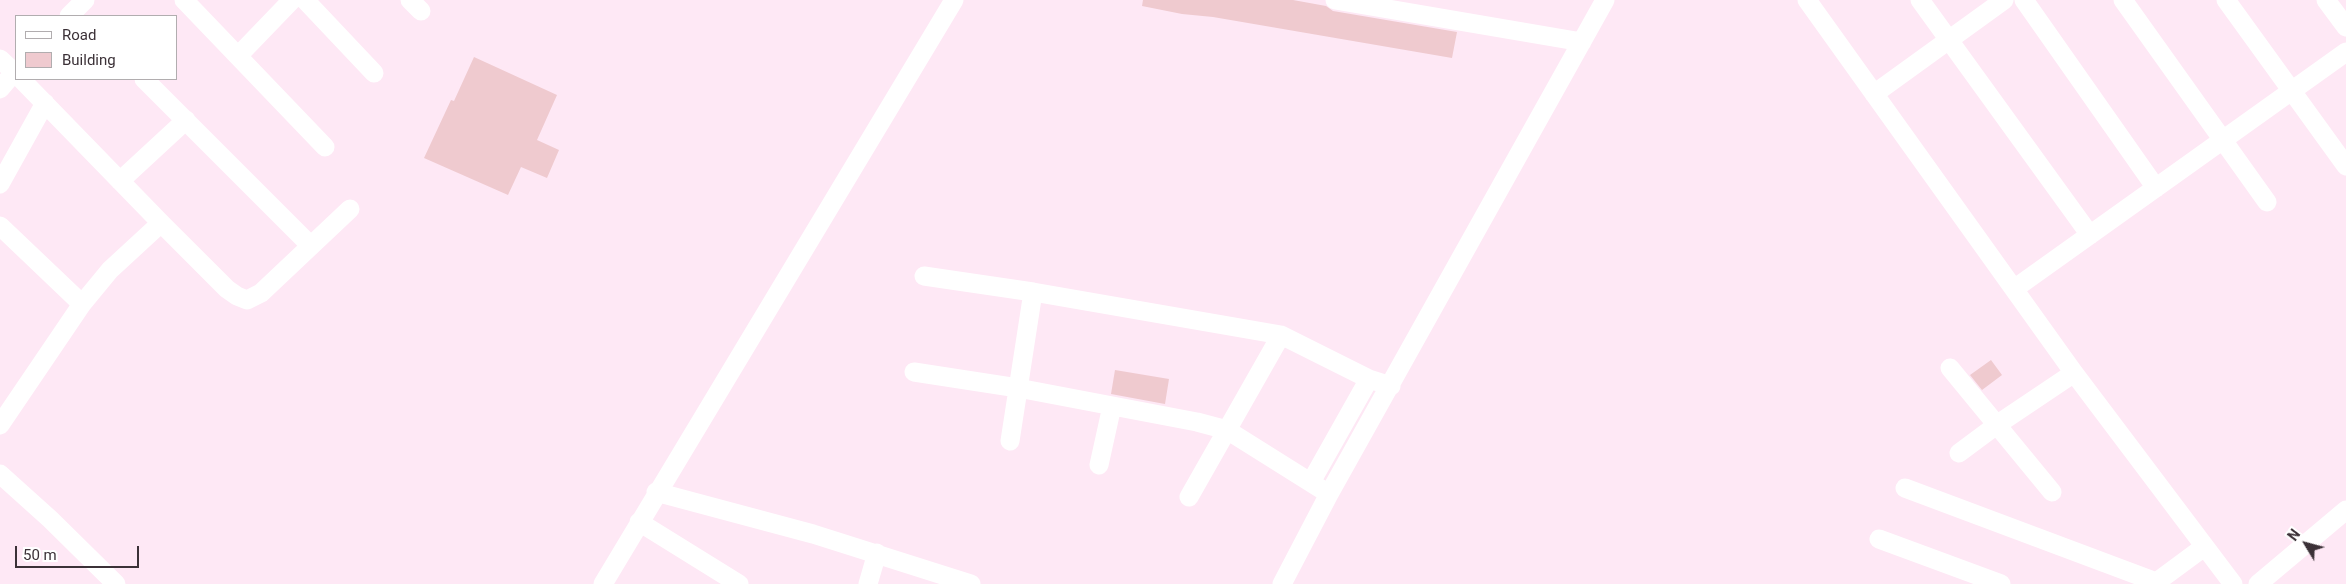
<!DOCTYPE html>
<style>
body{margin:0}
#map{position:relative;width:2346px;height:584px;overflow:hidden;background:#fee8f5;font-family:Roboto,sans-serif}
canvas{display:block}
.legend{position:absolute;left:15px;top:15px;width:162px;height:65px;box-sizing:border-box;background:#fff;border:1px solid #b1adaf;margin:0;padding:6px 9px;list-style:none;font-size:15px;color:#3b3137}
.legend li{display:flex;align-items:center;gap:10px;height:25px}
.legend b{width:25px;border:1px solid #b1adaf}
.north{position:absolute;left:2281px;top:519px;width:50px;height:50px;-webkit-text-stroke:4px #fff;paint-order:stroke;rotate:307deg;font-size:14px;font-weight:700;line-height:20px;text-align:center;color:#3b3137}
.north::after{content:'';display:block;margin:auto;width:18px;height:22px;background:#3b3137;clip-path:polygon(50% 0,100% 100%,50% 72%,0 100%)}
.scale{position:absolute;left:15px;top:546px;width:124px;height:22px;box-sizing:border-box;border:2px solid #3b3137;border-top:0;padding-left:6px;font-size:15px;line-height:18px;white-space:nowrap;color:#3b3137;-webkit-text-stroke:4px #fff;paint-order:stroke}
</style>
<div id="map">
<canvas width="2346" height="584"></canvas>
<ul class="legend">
<li><b style="height:6px;background:#fff"></b>Road</li>
<li><b style="height:14px;background:#efcacf"></b>Building</li>
</ul>
<div class="north">N</div>
<div class="scale">50 m</div>
</div>
<script>
const g = document.querySelector('canvas').getContext('2d');
g.lineJoin = 'round';
function fill(path, color) {
  g.fillStyle = color;
  g.fill(path, 'evenodd');
}
function shape(rows) {
  const path = new Path2D();
  for (const r of rows) {
    path.moveTo(r[0], r[1]);
    for (let i = 2; i < r.length; i += 2) path.lineTo(r[i], r[i + 1]);
  }
  return path;
}
function strokePath(path, color, width, dash) {
  g.strokeStyle = color;
  g.lineWidth = width;
  g.lineCap = dash ? 'butt' : 'round';
  g.setLineDash(dash || []);
  g.stroke(path);
}
fill(shape([
 [1143,0,1293,0,1326,6,1333,11,1457,32,1452,58,1213,17,1182,14,1142,6],
 [474,57,557,95,537,140,559,150,547,178,521,167,508,195,424,158,451,100,454,101],
 [1991,360,2002,375,1982,390,1970,375],
 [1115,370,1169,379,1165,404,1111,394]
]), '#efcacf');
strokePath(shape([
 [184,0,325,147],
 [305,0,374,73],
 [410,0,421,11],
 [1335,0,1582,42],
 [1807,0,2074,373,2233,584],
 [1920,0,2090,235],
 [2024,0,2156,188],
 [2123,0,2267,202],
 [2226,0,2346,166],
 [2326,0,2346,27],
 [69,16,85,0],
 [238,56,292,0],
 [0,59,16,74],
 [21,79,161,223,227,289,237,296,247,300,261,293,350,209],
 [144,79,310,245],
 [0,89,16,70],
 [1874,94,2004,0],
 [120,181,186,120],
 [0,184,45,103],
 [0,226,82,304],
 [924,276,1033,292,1281,335,1369,379,1391,386],
 [2014,289,2346,52],
 [1950,368,2052,492],
 [914,372,1018,388,1197,422,1227,430,1329,494],
 [0,425,82,304,110,270,161,223],
 [1010,441,1033,292],
 [1959,453,1998,424,2074,373],
 [1099,465,1112,406],
 [0,474,50,519,116,584],
 [1311,482,1369,379],
 [1905,488,2156,582],
 [656,492,813,534,971,584],
 [1189,497,1281,335],
 [639,522,739,584],
 [1879,539,2001,584],
 [603,584,954,0],
 [868,584,877,553],
 [1282,584,1329,494,1605,0],
 [2154,584,2204,547],
 [2258,584,2346,510]
]), '#fff', 19);
</script>
